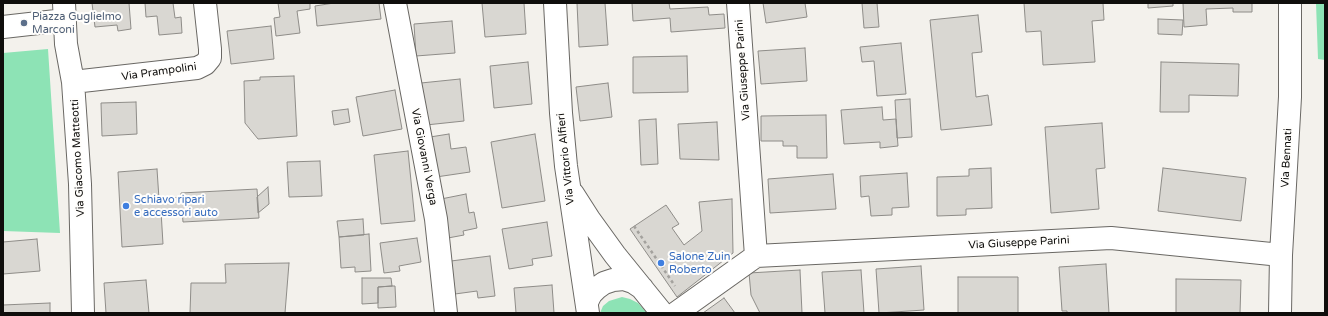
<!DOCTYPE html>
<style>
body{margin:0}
#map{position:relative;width:1328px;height:316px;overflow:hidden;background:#f3f1ec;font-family:"Varela Round",sans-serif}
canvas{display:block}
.frame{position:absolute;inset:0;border:4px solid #0f0e0c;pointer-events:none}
</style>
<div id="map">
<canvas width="1328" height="316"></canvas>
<div class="frame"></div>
</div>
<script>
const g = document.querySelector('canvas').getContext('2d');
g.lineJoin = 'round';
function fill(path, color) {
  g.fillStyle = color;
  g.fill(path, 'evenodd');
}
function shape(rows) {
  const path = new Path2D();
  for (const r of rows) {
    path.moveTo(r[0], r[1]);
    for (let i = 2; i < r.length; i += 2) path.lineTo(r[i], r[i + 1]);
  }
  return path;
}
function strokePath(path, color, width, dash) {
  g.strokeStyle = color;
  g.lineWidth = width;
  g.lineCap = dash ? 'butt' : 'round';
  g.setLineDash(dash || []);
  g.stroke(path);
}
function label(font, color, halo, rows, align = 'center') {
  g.font = font + ' "Varela Round",sans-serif';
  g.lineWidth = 4;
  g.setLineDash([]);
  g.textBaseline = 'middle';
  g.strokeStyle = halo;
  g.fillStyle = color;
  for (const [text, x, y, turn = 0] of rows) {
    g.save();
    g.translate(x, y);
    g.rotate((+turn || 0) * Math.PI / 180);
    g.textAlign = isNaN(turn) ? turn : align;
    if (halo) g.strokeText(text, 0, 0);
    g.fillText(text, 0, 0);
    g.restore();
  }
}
fill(shape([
 [1316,3,1325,3,1325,60,1318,59],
 [48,49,60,233,3,231,3,53],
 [622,297,630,299,638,303,647,313,600,313,603,306,609,301]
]), '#8de3b5');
const building = shape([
 [92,3,129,3,131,29,118,31,117,25,95,27,92,3],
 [145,3,173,3,175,18,181,17,182,33,159,35,157,16,146,17,145,3],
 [278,3,310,3,310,9,297,11,300,33,276,36,274,18,280,17,278,3],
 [334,3,379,3,381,19,317,26,315,6,334,3],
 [482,3,524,3,526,34,485,37,482,3],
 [577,3,605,3,608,45,579,47,577,3],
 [632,3,669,3,670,9,708,7,709,15,724,14,725,28,671,32,670,18,633,21,632,3],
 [763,3,805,3,807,17,766,23,763,3],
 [862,3,877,3,879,27,864,28,862,3],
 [1024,3,1103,3,1104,20,1092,21,1095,62,1043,65,1041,31,1026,32,1024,3],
 [1148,3,1173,3,1173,6,1148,8,1148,3],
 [1183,3,1252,3,1252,12,1233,12,1233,8,1206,9,1207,25,1184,27,1183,3],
 [978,15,982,52,972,53,976,97,988,95,992,125,941,130,930,20,978,15],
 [1158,19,1183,20,1182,35,1158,34,1158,19],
 [452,21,455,53,416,56,414,24,452,21],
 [271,26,274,59,231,64,227,31,271,26],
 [901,43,906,94,877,96,874,61,862,62,860,47,901,43],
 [805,48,807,81,761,84,758,51,805,48],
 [687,56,688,92,633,93,633,57,687,56],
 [528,62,532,104,494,108,490,66,528,62],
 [1161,62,1239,64,1238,96,1189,95,1189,112,1160,112,1161,62],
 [294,76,297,136,258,139,245,123,244,81,260,80,260,77,294,76],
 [460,79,464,121,426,125,421,83,460,79],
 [608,83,612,117,580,121,576,87,608,83],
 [395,90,402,129,363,136,356,97,395,90],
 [910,99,912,137,897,138,895,100,910,99],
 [136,102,137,134,102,136,101,103,136,102],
 [882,107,883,120,896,119,898,146,880,148,880,142,844,144,841,110,882,107],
 [348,109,350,122,334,125,332,111,348,109],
 [826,115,827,158,797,158,797,146,783,146,783,141,761,141,761,116,826,115],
 [656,119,658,164,641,165,639,120,656,119],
 [717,122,719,160,680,159,678,124,717,122],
 [1102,123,1105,168,1096,169,1099,209,1051,213,1045,127,1102,123],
 [449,134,451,149,466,147,470,172,436,177,430,137,449,134],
 [535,134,545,201,502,208,491,142,535,134],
 [408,151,415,221,381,224,374,155,408,151],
 [320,161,322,196,289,197,287,162,320,161],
 [991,168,992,208,966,209,966,215,937,216,937,177,969,176,969,169,991,168],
 [1163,168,1246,178,1241,221,1158,211,1163,168],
 [157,169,159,199,181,197,181,193,257,189,259,218,183,222,182,210,161,211,163,244,122,247,118,172,157,169],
 [907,173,909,207,892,208,892,215,871,216,869,196,861,197,860,176,907,173],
 [833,174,836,209,770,213,768,179,833,174],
 [268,187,269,204,258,213,257,197,268,187],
 [466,194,469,213,474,212,477,228,463,231,464,235,448,238,441,199,466,194],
 [732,199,733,253,677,297,630,229,666,205,679,224,672,228,684,245,702,231,699,202,732,199],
 [363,219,364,235,339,237,337,221,363,219],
 [547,222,552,256,532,259,533,265,509,269,502,229,547,222],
 [369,234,371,271,355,272,355,267,341,268,339,237,369,234],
 [417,238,421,262,399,266,400,271,384,273,380,243,417,238],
 [37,239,40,271,3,274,3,242,37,239],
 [490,256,495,296,478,298,477,291,455,294,451,261,490,256],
 [289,263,285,313,190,313,191,283,226,283,225,264,289,263],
 [1106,264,1109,313,1067,313,1067,311,1062,311,1059,267,1106,264],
 [921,266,924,310,879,313,876,269,921,266],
 [800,270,802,313,760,313,751,295,749,273,800,270],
 [861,270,864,313,825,313,822,272,861,270],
 [958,277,1018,277,1018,313,958,313,958,277],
 [362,278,391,278,392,286,378,287,378,303,362,304,362,278],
 [1176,279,1241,280,1240,313,1176,313,1176,279],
 [146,280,149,313,106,313,104,283,146,280],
 [552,285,554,313,516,313,514,288,552,285],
 [392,286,395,286,396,307,378,308,378,287,392,286],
 [724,298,735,313,703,313,724,298],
 [50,303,50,313,3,313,3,305,50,303]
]);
fill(building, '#d9d7d2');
strokePath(building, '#8e8c88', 1);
const minor = shape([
 [64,3,66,44,73,82,80,184,83,313],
 [395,3,436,219,446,313],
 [555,3,561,113,566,166,588,313],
 [738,3,756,256],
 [3,27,65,20],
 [73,82,197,68,205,64,210,58,210,49,205,3],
 [573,194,589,219,615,255,662,313],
 [587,302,591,294,597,288,604,283,613,280,624,279,633,282,642,288],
 [676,313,756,256,1111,238,1281,255],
 [1280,313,1281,255,1290,97,1290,3]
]);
strokePath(minor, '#6a6864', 24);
strokePath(shape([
 [634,226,675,286]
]), '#a3a19d', 2.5, [3, 3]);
strokePath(minor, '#fff', 22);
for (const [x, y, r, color] of [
 [24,23,4,"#5c6f8a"],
 [126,206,4,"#3f7fe0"],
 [661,263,4,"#3f7fe0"]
]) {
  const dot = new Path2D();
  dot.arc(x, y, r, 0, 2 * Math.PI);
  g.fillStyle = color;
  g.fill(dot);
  strokePath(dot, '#fffefc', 1.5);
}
label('11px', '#4e5e75', '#fffefc', [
 ["Piazza Guglielmo",32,17],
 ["Marconi",32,30]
], 'left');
label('11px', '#0f0e0c', '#fffefc', [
 ["Via Giuseppe Parini",743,70,-94],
 ["Via Prampolini",159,72,-8],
 ["Via Giovanni Verga",424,157,79],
 ["Via Giacomo Matteotti",78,158,-93],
 ["Via Bennati",1287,158,-87],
 ["Via Vittorio Alfieri",566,159,-96],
 ["Via Giuseppe Parini",1019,243,-3]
]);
label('11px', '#366cbe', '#fffefc', [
 ["Schiavo ripari",134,200],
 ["e accessori auto",134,213],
 ["Salone Zuin",669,257],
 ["Roberto",669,270]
], 'left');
</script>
